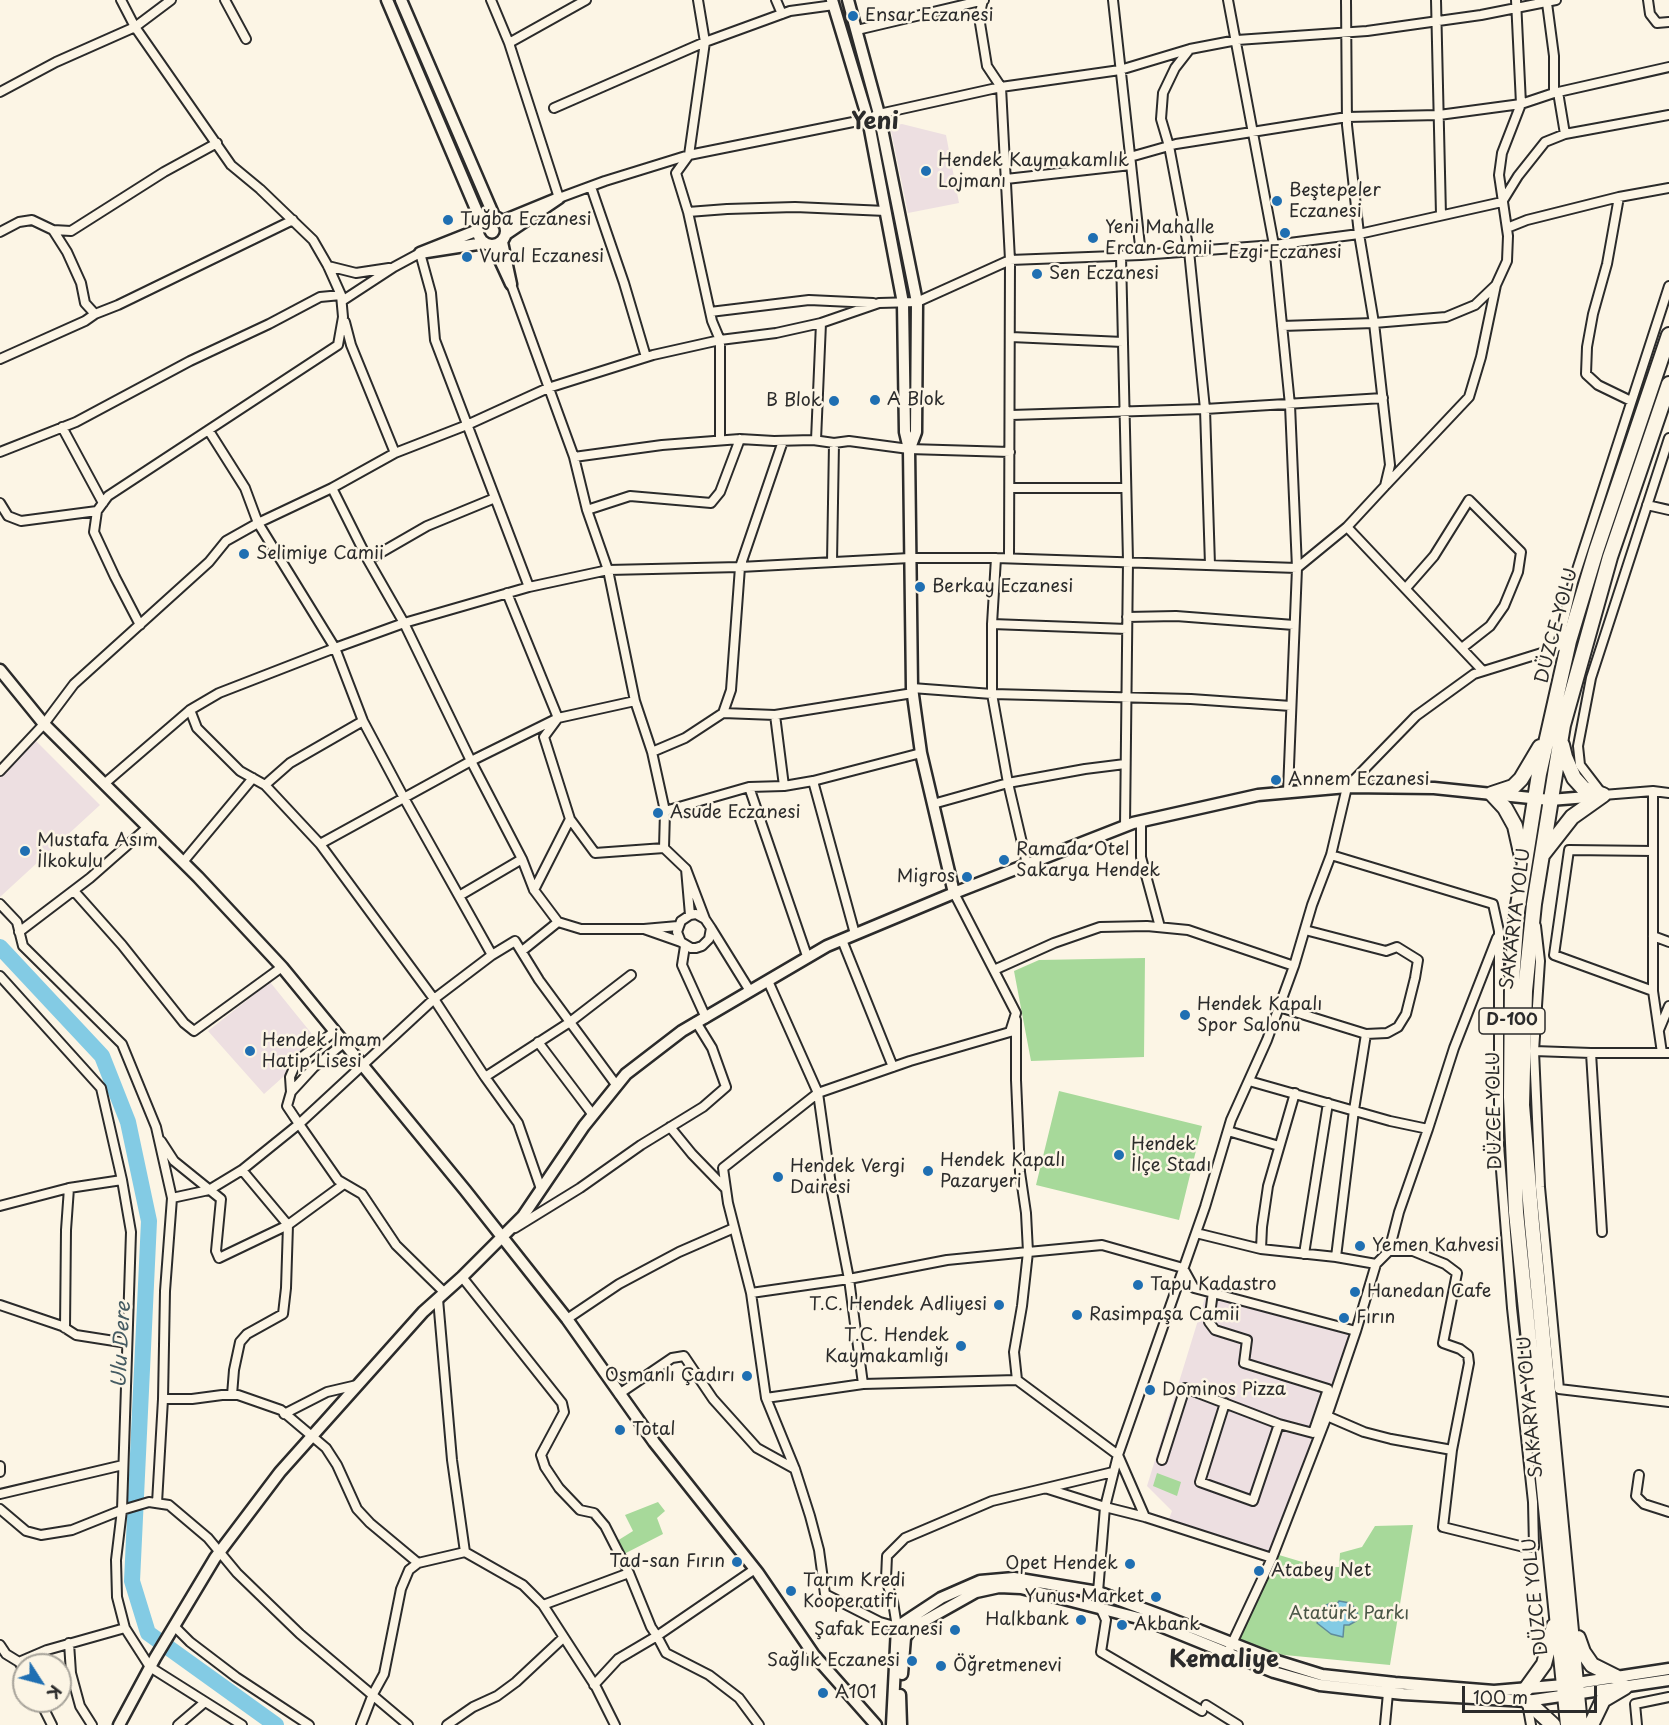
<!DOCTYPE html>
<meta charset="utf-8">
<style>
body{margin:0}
#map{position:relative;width:1669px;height:1725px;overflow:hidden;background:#fcf5e5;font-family:"Playpen Sans",sans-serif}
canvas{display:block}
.north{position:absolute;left:12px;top:1653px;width:60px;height:60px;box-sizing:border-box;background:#fcf5e5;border:2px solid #a8a49b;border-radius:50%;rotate:126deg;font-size:16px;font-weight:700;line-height:24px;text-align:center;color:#2b2b2b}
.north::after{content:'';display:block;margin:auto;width:21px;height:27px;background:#1f6fb2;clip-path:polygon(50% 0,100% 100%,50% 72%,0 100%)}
.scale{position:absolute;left:1462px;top:1686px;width:135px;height:27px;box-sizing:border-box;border:3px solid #2b2b2b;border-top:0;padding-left:8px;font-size:18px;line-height:21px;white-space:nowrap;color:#2b2b2b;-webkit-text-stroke:4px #fcf5e5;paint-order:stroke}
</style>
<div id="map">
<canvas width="1669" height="1725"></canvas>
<div class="north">K</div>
<div class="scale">100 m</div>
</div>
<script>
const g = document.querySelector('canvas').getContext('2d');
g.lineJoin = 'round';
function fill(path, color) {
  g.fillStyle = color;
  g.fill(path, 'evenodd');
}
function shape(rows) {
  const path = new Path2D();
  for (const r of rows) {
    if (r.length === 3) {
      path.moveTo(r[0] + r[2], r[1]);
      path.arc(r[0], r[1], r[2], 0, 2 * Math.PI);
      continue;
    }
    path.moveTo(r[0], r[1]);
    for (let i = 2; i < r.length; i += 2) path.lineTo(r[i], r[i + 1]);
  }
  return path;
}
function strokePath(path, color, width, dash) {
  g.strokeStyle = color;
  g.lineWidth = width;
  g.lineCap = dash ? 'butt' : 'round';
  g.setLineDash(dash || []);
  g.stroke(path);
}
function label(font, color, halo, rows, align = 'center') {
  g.font = font + ' "Playpen Sans",sans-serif';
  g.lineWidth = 5;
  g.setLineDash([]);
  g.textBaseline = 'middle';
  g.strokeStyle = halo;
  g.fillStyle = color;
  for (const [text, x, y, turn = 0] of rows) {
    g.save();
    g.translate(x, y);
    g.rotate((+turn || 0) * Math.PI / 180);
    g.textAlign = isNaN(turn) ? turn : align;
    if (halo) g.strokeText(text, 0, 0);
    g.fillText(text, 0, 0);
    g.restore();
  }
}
fill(shape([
 [902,124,946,135,959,203,908,213,890,126],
 [36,741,100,805,0,897,0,777],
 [270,982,320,1044,264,1094,208,1031],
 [1207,1291,1356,1331,1272,1558,1167,1524,1172,1511,1147,1486]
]), '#eddfe1');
fill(shape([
 [1145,958,1144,1057,1031,1061,1014,971,1039,960],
 [1059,1091,1202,1126,1179,1220,1036,1185],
 [1157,1473,1181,1482,1177,1496,1153,1486],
 [658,1502,665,1511,657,1518,663,1534,624,1554,617,1541,633,1531,625,1515],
 [1413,1525,1390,1665,1274,1654,1239,1641,1279,1555,1319,1567,1339,1567,1340,1553,1362,1547,1375,1526]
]), '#a7d99a');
const water = shape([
 [1339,1601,1350,1603,1357,1610,1358,1618,1356,1621,1349,1625,1344,1625,1343,1637,1331,1634,1317,1623,1319,1618,1321,1616,1322,1607,1331,1603,1337,1604,1339,1601]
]);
fill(water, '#83cbe4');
strokePath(water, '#608b9a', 1.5);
strokePath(shape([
 [0,947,102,1056,128,1122,149,1221,132,1581,148,1633,276,1725]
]), '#83cbe4', 16);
const street = shape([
 [121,0,135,27,231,165,260,189,313,240,328,266,341,295,343,317,338,345,108,496,97,511,94,532,115,577,140,625],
 [225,0,246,39],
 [491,0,509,43,559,198,605,181,689,155,868,119,879,114,1001,87,1120,70,1190,49,1237,40,1367,31,1481,15,1556,0],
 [698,0,705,42,689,155,676,173,688,212,712,321,720,340,720,440],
 [776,0,782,14],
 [983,0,979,17,987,66,1001,87,1010,260,1009,558],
 [1113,0,1141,255],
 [1228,0,1274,245,1290,405,1297,568,1288,791],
 [1436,0,1441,215],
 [1648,0,1650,14,1657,23,1669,22],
 [1547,3,1554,56,1554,93],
 [857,30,984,0],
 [509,43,586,0],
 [1189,50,1175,68,1163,93,1161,119,1169,146,1189,251,1205,409,1210,565],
 [0,92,56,62,135,27,171,0],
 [1558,92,1565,134,1669,115],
 [554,108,705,42,790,11,834,5],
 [1130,157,1176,144,1347,117,1439,115,1521,104,1554,93,1669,67],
 [1006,179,1131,165],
 [591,187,624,283,646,357],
 [1619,197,1607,264,1593,314,1587,347,1586,374,1598,385,1631,401],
 [688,212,727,209,795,207,886,211],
 [1507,228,1527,220,1619,197,1669,188],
 [53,230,71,231,164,172,217,143],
 [0,232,19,222,32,220,53,230,67,252,81,283,85,303,95,314,118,305,293,220],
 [1121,256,1128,561,1125,826],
 [328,266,356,273,389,268],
 [511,284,574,457],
 [710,312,809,300,873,303],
 [345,322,351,345,395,453],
 [1282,326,1374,323,1446,317,1475,305,1496,285,1507,261,1508,236,1499,175,1502,153,1521,104,1516,0],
 [1011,337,1123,342],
 [0,359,85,321,95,314],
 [1011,415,1205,409,1383,398],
 [62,427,103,503],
 [209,431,245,488,258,523,335,648,363,721,404,798,492,955],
 [1669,438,1591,678,1578,746,1580,765,1603,795,1653,791,1669,793],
 [816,440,821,323],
 [0,452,76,422,190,361,269,324,320,297,341,295],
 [1386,485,1469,397,1481,357,1496,285],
 [332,488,368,560,404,623,471,761,558,718,635,701],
 [1010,488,1126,488],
 [0,503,8,516,21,521,97,511],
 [1647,505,1669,510],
 [587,510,630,496,711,503,720,492,740,439],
 [1347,527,1483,671],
 [996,558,992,624,992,694,1008,783,1027,864],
 [368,560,427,526,495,498],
 [832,562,834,443],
 [529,587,608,570,587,510,574,457,662,445,740,439,774,441,813,440,834,443,849,441,909,449,1010,452],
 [1406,588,1434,556,1469,500,1521,552,1518,572,1504,606,1490,626,1462,648],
 [507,593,558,718,544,737,570,819,534,890],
 [1127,617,1176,616,1294,625],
 [992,624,1127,629],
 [1558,645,1573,582,1669,286],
 [912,688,992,694,1191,699,1291,706],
 [190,710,197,728,240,771,265,785,320,844,434,999,485,1077,518,1123,541,1189],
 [723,713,731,690,740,567,783,441],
 [652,752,685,738,723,713,775,715],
 [0,771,44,724,74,684,209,562,226,541,258,523,332,488,395,453,467,425,548,388,653,355,720,340,776,333,821,323,879,303,917,302,1010,260,1141,255,1274,245,1359,234,1502,202,1518,176,1545,142,1565,134],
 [813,781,855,934],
 [104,784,190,710,219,693,335,648,404,623,529,587,435,340,431,293,420,253,394,267,342,301],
 [265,785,290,763,363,721],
 [784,786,775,715,913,693],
 [1653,791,1653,991,1554,955,1569,850,1653,851],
 [933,804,1008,783,1085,769,1125,764],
 [665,811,749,787],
 [570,819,595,853,664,848],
 [1141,821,1141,857,1160,927],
 [320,844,471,761,522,859,534,890,558,922],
 [183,862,253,778],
 [686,869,664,848,665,811,652,752,635,701,608,570,740,567,910,558,996,558,1297,568,1347,527,1385,486,1390,465,1374,323,1359,234,1347,125,1346,0],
 [74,891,122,945,184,1023,194,1031,282,967],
 [459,896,522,859],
 [0,904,17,922,23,946,122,1044,156,1127,172,1198,209,1190,242,1170,299,1124,287,1106,291,1092,314,1067,344,1043],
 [690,915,686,869,705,919],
 [678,926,644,929,681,942,691,948,696,948,702,946,709,939,711,928,705,919,696,914,690,915,681,921,677,932,681,942],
 [1536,926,1540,961,1534,1051,1540,1187,1559,1389,1669,1402],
 [711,928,750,991],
 [1305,930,1386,951,1397,947,1418,960,1415,978,1406,1014,1398,1027,1387,1033,1366,1034,1354,1110,1336,1257,1376,1264,1389,1251,1413,1251,1445,1264,1457,1273,1443,1343,1460,1349,1468,1355,1469,1363,1452,1450,1443,1527,1524,1547,1534,1547,1533,1502,1512,1308,1499,1145,1499,931,1493,904,1331,855],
 [19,932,90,878,148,827],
 [1653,936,1669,942],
 [842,940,893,1067],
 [685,946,682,965,706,1018],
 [522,951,558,922,581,929,644,929],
 [807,956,749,787,784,786,813,781,921,753],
 [994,970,1054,943,1100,927,1147,926,1188,930,1294,966],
 [0,976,101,1088,122,1180,131,1232,122,1510,116,1560,117,1597,125,1628],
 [1653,991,1662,1053],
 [1279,1007,1366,1034],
 [1659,1030,1669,1006],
 [538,1042,593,1115],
 [1534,1051,1591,1053,1669,1053],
 [1591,1053,1602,1232],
 [485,1077,570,1022,631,975],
 [1249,1081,1390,1121,1428,1129,1454,1048,1497,938],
 [291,1092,290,1077,297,1061,335,1031],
 [670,1127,692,1154,725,1188],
 [1228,1131,1279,1146],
 [161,1141,174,1161,221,1199,216,1251,219,1258,288,1225,242,1170],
 [0,1206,69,1188],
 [515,1228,580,1188,641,1145,703,1107,726,1087,712,1048,696,1022],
 [1196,1233,1261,1249,1336,1257],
 [1261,1249,1262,1227,1268,1186,1295,1093],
 [1389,1251,1399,1212,1428,1129],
 [1304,1254,1328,1103],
 [462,1277,562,1403,564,1412,541,1455,545,1467,559,1488,580,1510,594,1513,605,1526,629,1573,651,1627,657,1636,755,1569],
 [445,1293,396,1245,362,1194,338,1180,299,1124,434,999,492,955,515,941,539,980,617,1086],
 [751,1293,849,1279,947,1260,1028,1252,1026,1213,1020,1172,1016,1080,1016,1020],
 [438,1299,452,1460,465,1552,523,1585,543,1605,596,1687,615,1725],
 [0,1305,62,1326,76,1335,127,1343],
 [567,1319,619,1284,679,1252,734,1228],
 [65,1328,66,1230,69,1188,122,1180],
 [1017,1380,1014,1352,1022,1306,1028,1252,1102,1245,1183,1268,1194,1288,1356,1331,1376,1264],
 [863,1384,1017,1380,1118,1455,1145,1517],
 [619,1394,672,1358,684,1356,713,1399,757,1448,795,1469],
 [232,1395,234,1370,240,1342,247,1334,283,1314,286,1288,288,1225,344,1184],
 [766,1398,863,1384,849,1279,832,1192,818,1093,768,981],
 [163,1399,192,1399,222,1395,238,1395,281,1410,326,1448,337,1465,357,1509,370,1523,418,1563,465,1552],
 [1225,1403,1200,1482,1253,1501,1279,1424],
 [284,1414,327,1392,357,1385],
 [1327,1416,1364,1432,1391,1439,1452,1450],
 [1162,1460,1185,1388,1279,1424,1313,1433,1328,1389,1244,1363,1247,1340,1215,1330,1209,1322,1213,1292],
 [0,1466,0,1472],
 [1639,1475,1636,1496,1644,1504,1669,1512],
 [1048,1489,1105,1507,1145,1517,1272,1558],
 [0,1494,123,1465],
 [157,1503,163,1399,165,1291,172,1198],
 [0,1509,26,1531,41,1535,72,1530,122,1510,149,1502,169,1505,208,1538,237,1573,300,1634,408,1725],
 [543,1605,629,1573],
 [174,1626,190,1642,236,1677,309,1725],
 [897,1627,893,1602,886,1579,887,1556,905,1538,992,1501,1113,1472],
 [901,1628,880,1622,825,1594,819,1550,810,1516,795,1469,766,1398,751,1293,728,1203,723,1168,818,1093,910,1061,1010,1032,1016,1013,954,893],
 [69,1643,71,1673,80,1706,92,1725],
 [0,1645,6,1654,19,1662,24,1670],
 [1228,1652,1272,1558,1327,1416,1356,1331],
 [19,1662,47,1650,125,1628,150,1667,242,1725],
 [594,1685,618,1659,657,1636,666,1653,709,1675,739,1698,759,1725],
 [40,1701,52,1725],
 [1527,1703,1531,1725],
 [1206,1705,1238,1725],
 [1202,1711,1101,1652,1106,1620,1100,1607,1098,1592,1105,1507,1118,1455,1205,1207,1231,1120,1267,1040,1294,966,1312,905,1331,855,1347,787,1416,716,1474,674,1548,651,1569,641],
 [178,1725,205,1702],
 [361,1725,373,1694,384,1674,401,1589,409,1570,418,1563],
 [447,1725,473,1707,497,1696,516,1682,563,1638],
 [1385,1725,1388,1693],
 [1637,1725,1635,1704,1669,1697]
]);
const secondary = shape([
 [387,0,481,221],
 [401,0,494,216],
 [832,0,868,119,903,303,905,432,909,449,912,688,921,753,954,893],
 [848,0,879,114,917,302,916,432,910,448],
 [492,231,14],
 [503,221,559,198,506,234],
 [478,230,420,253,484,243],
 [493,245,511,284,502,242],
 [0,670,44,724,198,877,282,967,465,1190,567,1319,654,1442,758,1573,814,1655,876,1725],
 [902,1674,905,1638,912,1628,976,1592,999,1587,1021,1588,1146,1620,1274,1672,1320,1685,1403,1694,1527,1701,1669,1680],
 [900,1695,901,1725],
 [119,1725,155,1658,215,1558,280,1472,423,1312,462,1277,523,1216,584,1126,626,1074,682,1031,827,946,954,893,1133,823,1258,795,1347,787,1434,788,1550,800,1600,796],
 [892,1725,897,1627,941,1598,980,1581,1014,1578,1098,1592,1168,1618,1277,1661,1322,1675,1395,1683,1494,1691,1564,1685,1669,1669]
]);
const highway = shape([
 [1562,745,1565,757,1574,778,1584,789,1603,795],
 [1543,854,1572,817,1603,795],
 [1522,857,1515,826,1505,808,1492,794,1513,787,1521,779,1540,747],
 [1578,1638,1583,1652,1592,1665,1616,1677],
 [1526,1689,1544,1664,1554,1626],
 [1527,1701,1553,1725],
 [1568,1725,1516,1212,1511,1097,1512,981,1517,912,1539,774,1569,641,1596,551,1669,335],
 [1580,1725,1532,1224,1522,1105,1525,991,1534,904,1563,725,1610,557,1669,384],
 [1591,1725,1603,1700,1625,1687]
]);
strokePath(street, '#2b2b2b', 12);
strokePath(secondary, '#2b2b2b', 15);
strokePath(highway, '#2b2b2b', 18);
strokePath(street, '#fcf5e5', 8);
strokePath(secondary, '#fcf5e5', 10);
strokePath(highway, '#fcf5e5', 14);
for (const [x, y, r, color] of [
 [853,16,6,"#1f6fb2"],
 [926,171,6,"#1f6fb2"],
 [1277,201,6,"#1f6fb2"],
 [448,220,6,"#1f6fb2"],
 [1285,233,6,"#1f6fb2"],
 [1093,238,6,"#1f6fb2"],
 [467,257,6,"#1f6fb2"],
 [1037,274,6,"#1f6fb2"],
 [875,400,6,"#1f6fb2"],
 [834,401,6,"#1f6fb2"],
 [244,554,6,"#1f6fb2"],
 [920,587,6,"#1f6fb2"],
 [1276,780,6,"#1f6fb2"],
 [658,813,6,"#1f6fb2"],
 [25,851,6,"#1f6fb2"],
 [1004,860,6,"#1f6fb2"],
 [967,877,6,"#1f6fb2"],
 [1185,1015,6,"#1f6fb2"],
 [250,1051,6,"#1f6fb2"],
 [1119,1155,6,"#1f6fb2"],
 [928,1171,6,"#1f6fb2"],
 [778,1177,6,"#1f6fb2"],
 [1360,1246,6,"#1f6fb2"],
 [1138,1285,6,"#1f6fb2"],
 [1355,1292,6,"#1f6fb2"],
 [999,1305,6,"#1f6fb2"],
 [1077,1315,6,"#1f6fb2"],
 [1344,1318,6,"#1f6fb2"],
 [961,1346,6,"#1f6fb2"],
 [747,1376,6,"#1f6fb2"],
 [1150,1390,6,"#1f6fb2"],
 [620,1430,6,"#1f6fb2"],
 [737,1562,6,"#1f6fb2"],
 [1130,1564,6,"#1f6fb2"],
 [1259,1571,6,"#1f6fb2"],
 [791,1591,6,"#1f6fb2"],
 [1156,1597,6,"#1f6fb2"],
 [1081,1620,6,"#1f6fb2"],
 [1122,1625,6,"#1f6fb2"],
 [955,1630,6,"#1f6fb2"],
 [912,1661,6,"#1f6fb2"],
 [941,1666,6,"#1f6fb2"],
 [823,1693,6,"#1f6fb2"]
]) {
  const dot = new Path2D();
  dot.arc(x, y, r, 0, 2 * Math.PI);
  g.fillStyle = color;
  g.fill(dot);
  strokePath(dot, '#fcf5e5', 2);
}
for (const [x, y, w] of [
 [1512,1021,66]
]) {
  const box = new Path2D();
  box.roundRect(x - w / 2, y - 13, w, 26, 4.5);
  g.fillStyle = '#fcf5e5';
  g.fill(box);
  strokePath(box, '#2b2b2b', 1.5);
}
label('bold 16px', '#2b2b2b', null, [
 ["D-100",1512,1021]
]);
label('18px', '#2b2b2b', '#fcf5e5', [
 ["Ensar Eczanesi",865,16],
 ["Hendek Kaymakamlık",938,161],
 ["Lojmanı",938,182],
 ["Beştepeler",1289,191],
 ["Eczanesi",1289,212],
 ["Tuğba Eczanesi",460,220],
 ["Yeni Mahalle",1105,228],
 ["Ercan Camii",1105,249],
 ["Ezgi Eczanesi",1285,253,"center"],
 ["Vural Eczanesi",479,257],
 ["Sen Eczanesi",1049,274],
 ["A Blok",887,400],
 ["B Blok",822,401,"right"],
 ["Selimiye Camii",256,554],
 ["Berkay Eczanesi",932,587],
 ["Annem Eczanesi",1288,780],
 ["Asude Eczanesi",670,813],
 ["Mustafa Asım",37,841],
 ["İlkokulu",37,862],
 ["Ramada Otel",1016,850],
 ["Sakarya Hendek",1016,871],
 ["Migros",955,877,"right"],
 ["Hendek Kapalı",1197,1005],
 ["Spor Salonu",1197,1026],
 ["Hendek İmam",262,1041],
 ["Hatip Lisesi",262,1062],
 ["Hendek",1131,1145],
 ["İlçe Stadı",1131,1166],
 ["Hendek Kapalı",940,1161],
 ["Pazaryeri",940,1182],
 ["Hendek Vergi",790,1167],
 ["Dairesi",790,1188],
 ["Yemen Kahvesi",1372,1246],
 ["Tapu Kadastro",1150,1285],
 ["Hanedan Cafe",1367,1292],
 ["T.C. Hendek Adliyesi",987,1305,"right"],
 ["Rasimpaşa Camii",1089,1315],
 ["Fırın",1356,1318],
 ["T.C. Hendek",949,1336,"right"],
 ["Kaymakamlığı",949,1357,"right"],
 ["Osmanlı Çadırı",735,1376,"right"],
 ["Dominos Pizza",1162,1390],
 ["Total",632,1430],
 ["Tad-san Fırın",725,1562,"right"],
 ["Opet Hendek",1118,1564,"right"],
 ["Atabey Net",1271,1571],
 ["Tarım Kredi",803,1581],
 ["Kooperatifi",803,1602],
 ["Yunus Market",1144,1597,"right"],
 ["Halkbank",1069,1620,"right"],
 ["Akbank",1134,1625],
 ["Şafak Eczanesi",943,1630,"right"],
 ["Sağlık Eczanesi",900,1661,"right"],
 ["Öğretmenevi",953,1666],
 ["A101",835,1693]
], 'left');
label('18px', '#2b2b2b', '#fcf5e5', [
 ["DÜZCE YOLU",1557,626,-75],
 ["SAKARYA YOLU",1516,919,-83],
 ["DÜZCE YOLU",1495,1111,-91],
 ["SAKARYA YOLU",1531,1407,-95],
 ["DÜZCE YOLU",1536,1597,-96]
]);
label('18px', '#4a5647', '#fcf5e5', [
 ["Atatürk Parkı",1349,1614]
]);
label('italic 20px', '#455b62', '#fcf5e5', [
 ["Ulu Dere",122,1345,-87]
]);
label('bold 24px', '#2b2b2b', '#fcf5e5', [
 ["Yeni",875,122],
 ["Kemaliye",1224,1660]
]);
</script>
